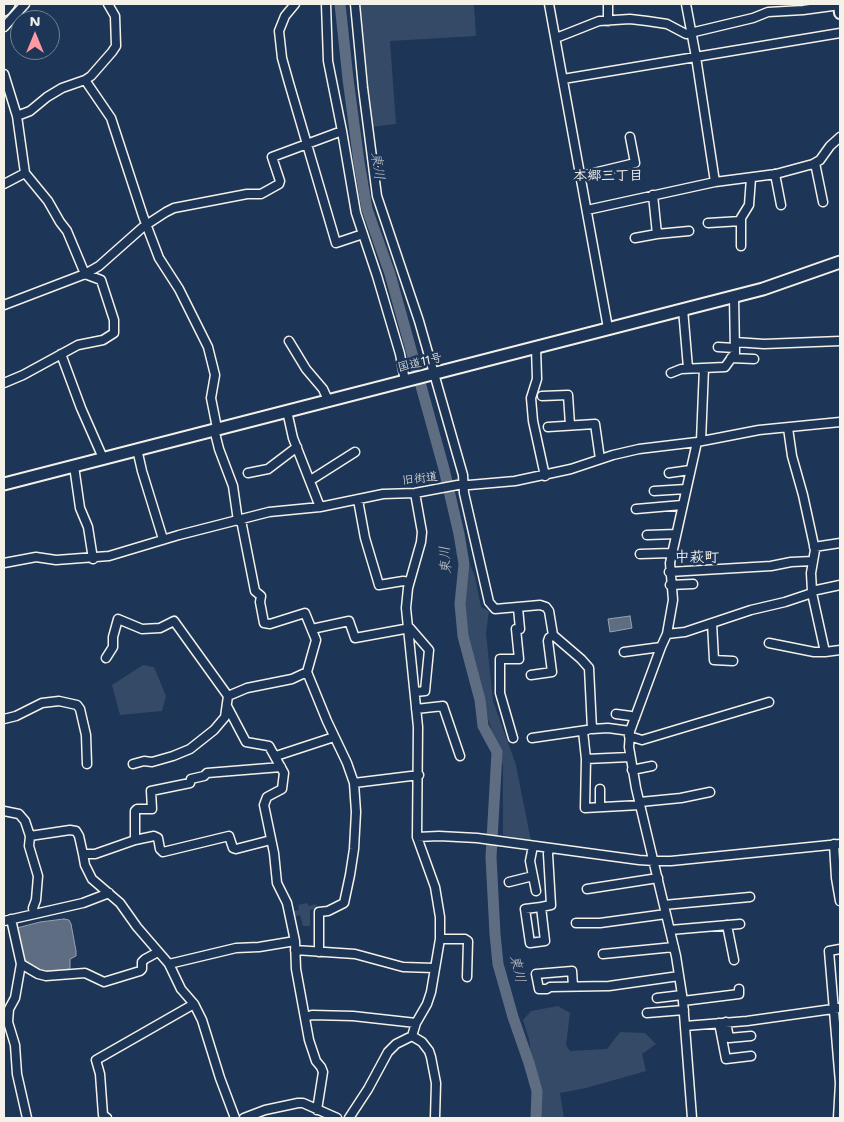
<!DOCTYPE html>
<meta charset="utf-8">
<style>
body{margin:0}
#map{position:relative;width:844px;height:1122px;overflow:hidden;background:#1d3557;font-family:"Shantell Sans",sans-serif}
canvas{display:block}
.frame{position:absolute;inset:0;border:5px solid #f4f1e8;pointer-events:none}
.north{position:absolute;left:10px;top:10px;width:50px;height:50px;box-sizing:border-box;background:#1d3557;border:1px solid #738091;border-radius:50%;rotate:0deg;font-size:14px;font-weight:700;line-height:20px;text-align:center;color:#f4f1e8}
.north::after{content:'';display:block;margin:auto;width:18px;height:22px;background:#ff9aa2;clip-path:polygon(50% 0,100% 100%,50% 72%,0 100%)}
</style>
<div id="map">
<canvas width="844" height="1122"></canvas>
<div class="frame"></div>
<div class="north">N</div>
</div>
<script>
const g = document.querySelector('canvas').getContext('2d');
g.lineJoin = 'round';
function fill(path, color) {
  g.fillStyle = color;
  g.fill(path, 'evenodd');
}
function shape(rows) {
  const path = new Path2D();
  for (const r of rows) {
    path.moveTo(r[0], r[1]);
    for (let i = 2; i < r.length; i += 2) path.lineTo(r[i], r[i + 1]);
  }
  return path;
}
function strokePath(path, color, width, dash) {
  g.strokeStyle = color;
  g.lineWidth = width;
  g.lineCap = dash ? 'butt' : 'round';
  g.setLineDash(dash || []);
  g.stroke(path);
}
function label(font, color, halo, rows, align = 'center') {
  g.font = font + ' "Shantell Sans","Klee One",sans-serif';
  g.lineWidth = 5;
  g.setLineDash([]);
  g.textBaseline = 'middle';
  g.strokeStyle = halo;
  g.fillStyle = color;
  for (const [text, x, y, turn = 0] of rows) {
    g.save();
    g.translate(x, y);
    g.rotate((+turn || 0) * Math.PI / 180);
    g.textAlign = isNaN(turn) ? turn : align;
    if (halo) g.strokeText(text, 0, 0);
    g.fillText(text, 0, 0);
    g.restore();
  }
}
fill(shape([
 [357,4,474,4,476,36,390,41,396,124,371,127],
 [470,565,475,577,481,607,489,611,486,633,493,701,516,765,531,841,503,835,503,765,477,685,467,635,464,605],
 [143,665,154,667,166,696,162,711,120,715,112,685],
 [308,903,308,906,316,904,317,908,310,910,310,926,303,926,300,915,292,917,290,912,299,910,298,905],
 [558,1006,570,1013,566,1045,570,1051,607,1049,620,1032,645,1033,656,1044,642,1054,646,1071,586,1088,560,1093,564,1118,539,1118,529,1039,523,1020,531,1011]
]), '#354a67');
const water = shape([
 [630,616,632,628,610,632,608,619,630,616],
 [64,919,69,920,71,924,76,951,76,956,70,959,70,968,65,971,47,971,39,970,27,962,23,957,17,928,40,922,64,919]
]);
fill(water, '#5e6d82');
strokePath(water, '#9aa2ab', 1);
strokePath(shape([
 [340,4,348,79,359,162,367,209,390,274,444,469,459,534,464,564,460,604,463,636,480,700,483,726,497,752,491,857,495,934,498,964,513,1017,529,1063,537,1091,536,1118]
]), '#5e6d82', 11);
const minor = shape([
 [295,4,285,16,279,31,282,58,289,83,336,243,363,234],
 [326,4,328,61,342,131,356,213,377,276,400,354,405,381],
 [355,4,363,88,377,196,419,321,463,475,464,493,489,602,495,609,540,605,546,607,549,611,553,635,581,659,589,668,592,729,608,728,630,731],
 [549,4,608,328],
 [686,4,696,57,715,182],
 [608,21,608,4],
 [4,27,25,4],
 [556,38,599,21,630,19,647,21,667,24,686,34,753,18,768,12,803,10,840,5],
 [4,74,17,116,25,173,48,201,60,222,67,231,85,274,101,280,114,320,114,333,103,340,78,345,23,375,4,383],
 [563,79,840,33],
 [85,80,111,118,143,216,159,258,179,289,208,347,215,375,211,398,217,428],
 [17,116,30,111,47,97,62,88,85,80,91,76,112,52,116,46,115,16,108,4],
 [815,163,823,202],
 [775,174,781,205],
 [581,176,635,163,630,137],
 [4,184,25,173],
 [653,195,657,234,689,231],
 [587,210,715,182,776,174,813,164,820,160,830,146,840,137],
 [708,223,741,221],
 [635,238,657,234],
 [741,246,741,218,749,205,751,178],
 [4,305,85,274,99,266,143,227,166,212,174,208,247,194,261,194,279,184,280,181,272,157,342,131],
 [683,309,688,368],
 [289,341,306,369,323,389,328,400],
 [735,342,764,344,840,341],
 [536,347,537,379,531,398,533,421,545,476],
 [718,347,735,348],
 [61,354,81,408,103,458],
 [731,358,754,359],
 [671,373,681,369,725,367,735,353,734,296],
 [542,396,568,395,570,425],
 [287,411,293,438,320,507],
 [548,427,595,424,600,459],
 [788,428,792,456,803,495,815,550,811,573,812,591],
 [214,429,219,449,233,486,238,521],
 [701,441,704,368],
 [137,449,142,471,163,539],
 [74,466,80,508,88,527,93,559],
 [248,473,268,469,297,447],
 [669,473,690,470],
 [310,479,314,478,355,452],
 [654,491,686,489],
 [358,500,365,538,379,585,403,581,409,582],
 [636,509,682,505],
 [241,520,255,591,261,596,260,602,264,623,270,624,305,613,316,640,307,672,327,721,347,763,354,783,356,812,354,849,350,875,344,903,328,911,319,912,319,952],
 [647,535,676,534],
 [814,547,840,543],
 [640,554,671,553],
 [4,563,36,557,56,560,109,556,179,535,269,512,320,507,383,494,415,493,463,484,469,485,515,481,571,469,613,455,639,449,697,442,759,430,840,422],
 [669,572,771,566,791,562,813,561],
 [670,585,693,584],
 [712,623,714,660,733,661],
 [312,629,349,621,355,638,410,628,429,650,425,691,415,692],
 [667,634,685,632,751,610,785,602,812,593,812,591,840,585],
 [769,643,814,652,825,652,812,593],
 [624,652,661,647],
 [825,652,840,650],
 [106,658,113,647,113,637,118,619,142,629,160,628,174,621,228,696,225,717,214,730,190,749,173,756,152,762,144,761,133,764],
 [531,675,552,672,548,641,549,638,553,635],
 [228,696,247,688,292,679,307,672],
 [227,706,246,742,269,746,284,773,282,789,267,797,264,805,274,853,277,883,287,903,295,941,296,969,309,1040,316,1061,321,1067,323,1072,317,1110],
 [416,709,443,706,460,756],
 [616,714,631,716,635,718],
 [4,719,16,716,42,703,59,701,77,705,80,709,86,735,87,764],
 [583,731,586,759,585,808,640,805],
 [629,736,642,740,769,702],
 [513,738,500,693,500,659,519,659,516,629,520,629,518,608],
 [532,738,587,730],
 [276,756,334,737],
 [586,759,630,757],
 [632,770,652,766],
 [354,783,419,775],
 [600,789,600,807],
 [640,802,681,798,710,792],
 [4,811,19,814,25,821,30,836,70,830,76,831,79,836,83,854,95,854,135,840,154,836,158,838,160,849,163,852,229,836,233,848,236,849,271,840],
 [30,836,29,846,38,876,36,900,33,908,34,914],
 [417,837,439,836,477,838,639,860,654,861,671,861,840,844],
 [135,840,135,811,137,809,152,809,151,791,190,783,191,779,204,776,207,773,281,767],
 [834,844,836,878,840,901],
 [533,846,530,861,536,891],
 [83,854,85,865,92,879,120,903,137,927,169,964,181,989,194,1004,202,1020,220,1078,235,1118],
 [509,882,533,876],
 [587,889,658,878],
 [664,905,750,897],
 [541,907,525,909,530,943,545,941,541,907,551,905,548,854,549,848],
 [11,919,21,964,15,998,9,1009,8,1022,15,1045,17,1074,27,1118],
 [4,921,83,903,109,893],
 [576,923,600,923,666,914],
 [727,925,734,960],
 [670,930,740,924],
 [440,939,465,939,468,941,467,977],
 [295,950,355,954,403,967,434,968],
 [603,954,674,947],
 [21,964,38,974,46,976,85,973,104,982,140,971,142,969,142,962,145,959,158,952],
 [169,964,236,948,259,947,295,941],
 [573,986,572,971,536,974,539,989,547,989,550,987,609,986,679,976],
 [657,998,682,995],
 [683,1001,739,994,739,989],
 [647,1013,684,1010],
 [305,1017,312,1015,353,1016,416,1023],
 [726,1022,729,1038,751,1036],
 [719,1023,726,1059,751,1056],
 [685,1026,747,1021,840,1008],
 [412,1036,422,1042,429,1051,431,1057,436,1083,435,1118],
 [107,1118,103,1115,100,1074,96,1060,194,1004],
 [244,1118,265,1110,298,1103,303,1103,337,1118],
 [349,1118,368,1089,388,1052,396,1044,412,1036,416,1023,427,1004,431,992,440,939,440,917,435,887,417,837,418,727,406,608,408,588,421,542,422,532,415,493],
 [692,1118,683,1001,676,956,636,788,629,747,630,731,661,647,667,634,673,600,670,563,697,442],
 [838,1118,840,1083,829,951,840,949]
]);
const major = shape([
 [839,4,840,13]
]);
const highway = shape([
 [4,10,9,4],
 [4,484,763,289,840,262]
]);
strokePath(minor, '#f4f1e8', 11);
strokePath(major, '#f4f1e8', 14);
strokePath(highway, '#f4f1e8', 15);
strokePath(minor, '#1d3557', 8);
strokePath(major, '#1d3557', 10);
strokePath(highway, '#1d3557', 11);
label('12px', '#f4f1e8', '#1d3557', [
 ["国道11号",420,363,-14],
 ["旧街道",420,479,-7]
]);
label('italic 14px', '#c0c3c4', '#1d3557', [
 ["東川",377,166,82],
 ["東川",446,560,-93],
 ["東川",517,969,77]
]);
label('bold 14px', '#f4f1e8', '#1d3557', [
 ["本郷三丁目",608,176]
]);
label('bold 15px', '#f4f1e8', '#1d3557', [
 ["中萩町",697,558]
]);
</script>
